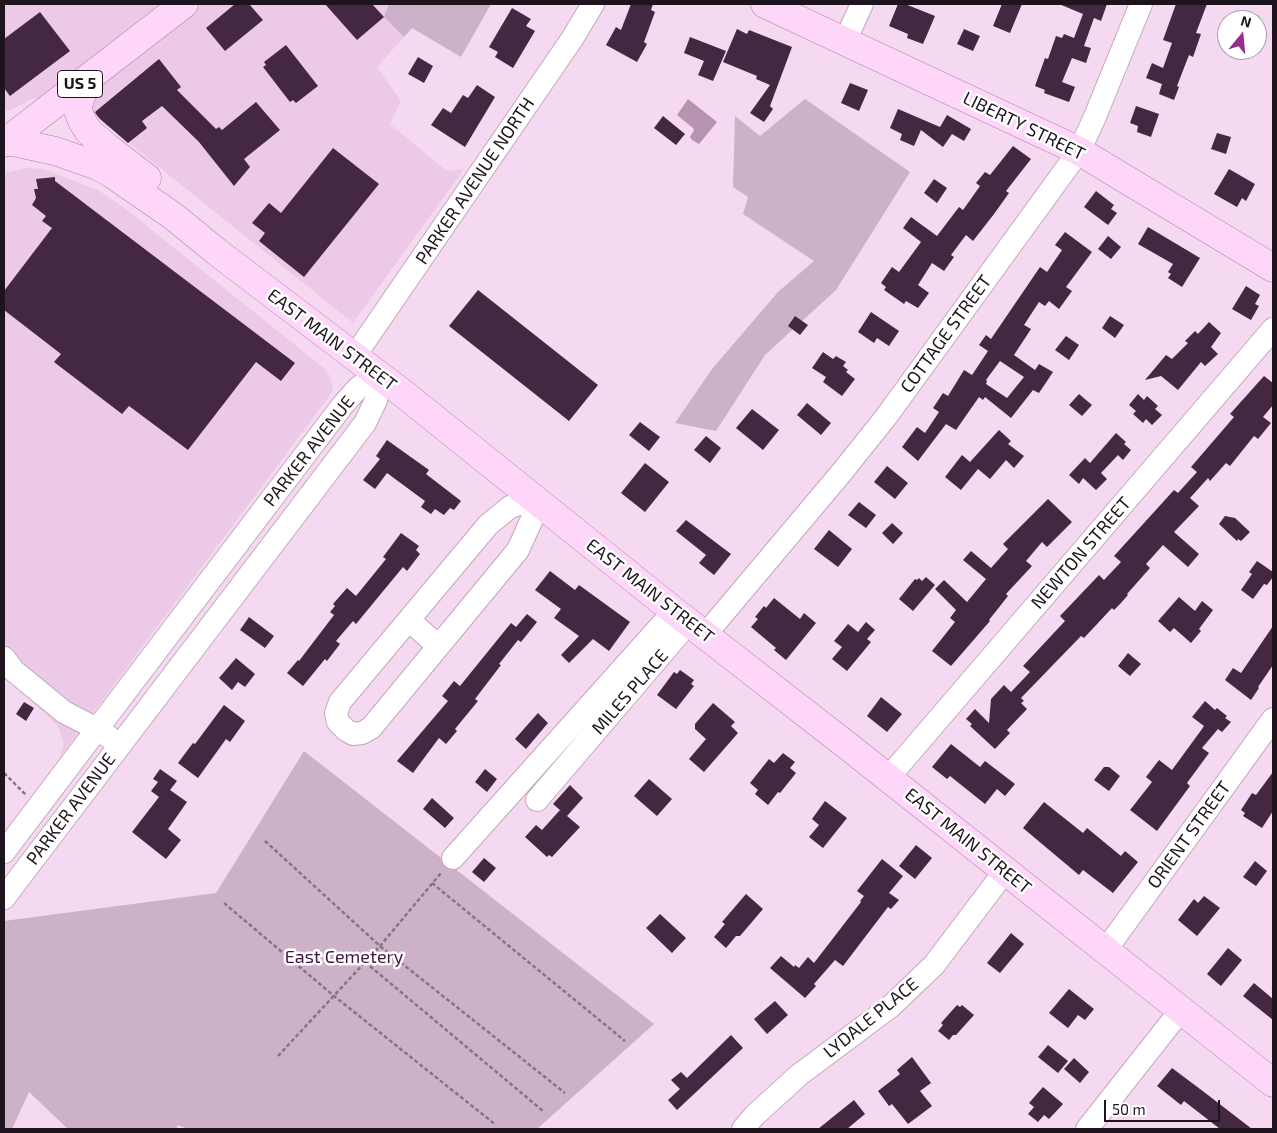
<!DOCTYPE html>
<style>
body{margin:0}
#map{position:relative;width:1277px;height:1133px;overflow:hidden;background:#f5d9f1;font-family:"Exo 2",sans-serif}
canvas{display:block}
.frame{position:absolute;inset:0;border:5px solid #1e141d;pointer-events:none}
.north{position:absolute;left:1217px;top:10px;width:50px;height:50px;box-sizing:border-box;background:#fff;border:1px solid #a5a1a5;border-radius:50%;rotate:17deg;font-size:14px;font-weight:700;line-height:20px;text-align:center;color:#1e141d}
.north::after{content:'';display:block;margin:auto;width:18px;height:22px;background:#962c8e;clip-path:polygon(50% 0,100% 100%,50% 72%,0 100%)}
.scale{position:absolute;left:1104px;top:1100px;width:116px;height:22px;box-sizing:border-box;border:2px solid #1e141d;border-top:0;padding-left:6px;font-size:15px;line-height:18px;white-space:nowrap;color:#1e141d;-webkit-text-stroke:4px #fff;paint-order:stroke}
</style>
<div id="map">
<canvas width="1277" height="1133"></canvas>
<div class="frame"></div>
<div class="north">N</div>
<div class="scale">50 m</div>
</div>
<script>
const g = document.querySelector('canvas').getContext('2d');
g.lineJoin = 'round';
function fill(path, color) {
  g.fillStyle = color;
  g.fill(path, 'evenodd');
}
function shape(rows) {
  const path = new Path2D();
  for (const r of rows) {
    path.moveTo(r[0], r[1]);
    for (let i = 2; i < r.length; i += 2) path.lineTo(r[i], r[i + 1]);
  }
  return path;
}
function strokePath(path, color, width, dash) {
  g.strokeStyle = color;
  g.lineWidth = width;
  g.lineCap = dash ? 'butt' : 'round';
  g.setLineDash(dash || []);
  g.stroke(path);
}
function label(font, color, halo, rows, align = 'center') {
  g.font = font + ' "Exo 2",sans-serif';
  g.lineWidth = 5;
  g.setLineDash([]);
  g.textBaseline = 'middle';
  g.strokeStyle = halo;
  g.fillStyle = color;
  for (const [text, x, y, turn = 0] of rows) {
    g.save();
    g.translate(x, y);
    g.rotate((+turn || 0) * Math.PI / 180);
    g.textAlign = isNaN(turn) ? turn : align;
    if (halo) g.strokeText(text, 0, 0);
    g.fillText(text, 0, 0);
    g.restore();
  }
}
fill(shape([
 [4,4,389,4,384,17,404,37,377,67,401,101,390,124,447,171,464,169,353,323,93,114,34,98,9,111,4,111],
 [27,168,43,169,98,190,122,206,325,369,330,376,333,389,330,395,60,757,64,744,58,726,4,676,4,173]
]), '#eccae7');
fill(shape([
 [389,4,491,4,461,57,412,28,404,37,384,17],
 [805,99,910,172,836,290,765,355,716,431,675,423,712,369,778,292,814,261,743,214,748,197,733,187,735,116,760,136],
 [304,751,654,1024,537,1129,188,1129,178,1125,176,1129,68,1129,29,1092,12,1129,4,1129,4,921,216,893]
]), '#cdb1c9');
fill(shape([
 [688,99,717,122,699,144,692,140,690,137,694,130,693,128,677,115]
]), '#b593b1');
fill(shape([
 [235,4,249,4,263,20,225,51,206,28],
 [325,4,372,4,384,17,357,40],
 [631,4,653,4,651,10,655,12,644,42,647,44,637,62,606,45,616,27,621,30],
 [898,4,905,4,935,16,923,44,907,38,908,34,889,26],
 [1002,4,1022,4,1010,33,993,26],
 [1059,4,1107,4,1101,21,1094,18,1084,46,1091,48,1086,63,1072,58,1062,82,1075,87,1069,102,1044,93,1045,90,1035,86,1045,58,1048,59,1056,36,1062,38,1064,34,1074,38,1083,14],
 [1176,4,1207,4,1196,33,1201,34,1193,57,1189,55,1177,86,1179,87,1174,100,1159,94,1162,84,1146,78,1152,63,1163,68,1172,43,1163,40],
 [512,8,531,19,526,26,535,31,513,68,495,57,498,52,489,47],
 [40,12,70,51,10,96,4,88,4,39],
 [737,29,747,34,749,30,792,47,770,106,773,109,764,122,750,113,770,85,756,79,757,76,723,62],
 [964,29,980,36,973,51,957,44],
 [690,37,726,51,713,81,698,75,704,61,684,53],
 [286,45,318,86,296,103,293,100,290,102,263,67,266,65,264,62],
 [418,57,433,66,424,83,408,74],
 [159,59,181,87,177,90,216,129,219,127,222,130,256,102,280,130,244,159,250,167,234,186,199,142,162,106,142,121,147,128,128,143,100,119,96,114,95,112],
 [850,83,868,90,859,111,841,103],
 [477,85,495,97,465,147,431,125,443,108,451,113,463,95,468,98],
 [1136,106,1159,114,1151,137,1137,132,1138,126,1130,123],
 [898,109,940,127,947,115,971,129,964,141,952,134,943,147,921,130,914,146,900,140,902,134,890,128],
 [663,116,685,134,676,145,654,128],
 [1217,133,1231,137,1226,154,1211,149],
 [1013,146,1031,159,1006,191,1009,193,994,214,973,241,966,235,951,255,954,257,944,271,932,263,918,285,929,293,918,308,906,301,904,304,884,290,886,287,881,283,892,267,899,272,921,242,903,228,911,217,937,236,959,207,963,210,980,186,976,183,985,172,990,175],
 [333,148,379,184,304,277,259,241,265,233,252,223,269,203,281,213],
 [1229,169,1255,184,1246,201,1242,198,1237,207,1214,194],
 [55,177,55,181,295,363,281,381,256,362,188,450,129,406,122,414,54,362,61,354,4,310,4,291,52,228,42,221,46,216,32,205,36,198,34,189,38,189,36,179],
 [934,179,947,188,937,203,924,193],
 [1096,191,1114,205,1111,209,1117,213,1108,225,1084,207],
 [1148,227,1200,258,1182,287,1168,278,1171,274,1168,272,1173,264,1138,244],
 [1065,232,1092,252,1066,287,1072,291,1059,309,1049,301,1045,306,1039,302,1024,325,1031,329,1014,355,1035,370,1039,364,1053,372,1039,393,1033,390,1011,418,985,397,983,400,979,397,956,430,946,424,918,461,902,447,917,427,925,433,939,412,933,408,943,393,948,396,964,370,972,375,988,351,979,345,986,335,991,339,1040,267,1047,272,1062,250,1055,245],
 [1000,361,1024,377,1007,398,986,384,987,381,986,380],
 [1108,236,1121,247,1111,259,1098,249],
 [1246,286,1260,295,1255,304,1259,306,1251,320,1232,309],
 [478,290,598,385,569,421,449,326],
 [871,312,899,331,889,346,877,338,874,343,858,332],
 [795,316,808,325,800,335,788,326],
 [1110,316,1124,325,1115,338,1102,328],
 [1209,322,1221,333,1211,347,1218,354,1205,366,1201,362,1178,390,1161,376,1145,380,1166,355,1172,359,1188,343,1185,341,1195,331,1198,334],
 [1066,336,1079,345,1069,360,1055,350],
 [823,352,833,359,836,356,846,362,843,366,848,370,846,372,855,379,842,396,823,382,826,377,812,368],
 [1264,376,1273,383,1273,405,1263,417,1271,423,1258,439,1254,436,1230,466,1226,463,1210,481,1208,478,1190,498,1199,506,1174,532,1199,554,1188,567,1163,545,1146,564,1150,568,1127,594,1128,595,1120,604,1114,610,1112,608,1084,638,1081,636,1021,698,1024,701,1021,703,1027,709,1007,730,1010,733,995,749,970,726,972,724,966,719,975,709,989,723,991,699,1004,685,1011,692,1030,672,1023,666,1065,621,1060,616,1099,575,1104,580,1121,562,1114,556,1174,490,1178,493,1197,472,1191,467,1234,417,1230,414],
 [1079,394,1092,405,1082,416,1069,405],
 [1138,394,1144,400,1147,396,1158,406,1155,409,1162,415,1152,425,1146,419,1143,423,1133,414,1136,411,1129,405],
 [807,403,831,423,821,435,797,415],
 [752,409,779,430,763,450,736,428],
 [640,422,660,437,649,451,629,435],
 [999,430,1011,441,1008,444,1024,456,1014,468,1006,460,990,479,978,469,961,490,945,477,962,455,970,462],
 [1116,433,1126,442,1124,444,1131,450,1123,460,1118,455,1101,473,1107,479,1096,490,1083,478,1079,484,1069,475,1085,458,1090,463],
 [706,436,721,448,710,463,694,450],
 [387,440,429,470,426,474,461,501,454,510,450,508,444,515,435,509,431,514,421,507,425,501,387,473,375,489,363,480,380,459,376,456],
 [645,463,669,482,645,512,621,493],
 [887,466,908,483,895,499,874,482],
 [1048,499,1072,522,1047,547,1042,542,1026,561,1032,566,1006,594,1008,596,989,620,990,621,951,666,932,651,955,622,950,618,956,610,935,589,944,580,967,602,986,579,963,560,971,551,991,568,1008,549,1003,544],
 [859,502,876,515,866,528,848,515],
 [1225,516,1235,518,1250,532,1241,541,1238,539,1237,541,1219,524],
 [686,520,731,554,714,575,699,563,706,555,676,531],
 [892,523,903,533,893,544,882,533],
 [829,530,852,549,838,567,814,549],
 [401,533,419,546,416,550,420,554,407,571,403,567,356,624,353,621,336,641,340,644,327,661,325,659,303,686,287,673,298,660,299,661,334,615,330,612,335,606,333,604,347,588,356,596,386,559,383,557],
 [1257,561,1273,572,1273,577,1267,585,1264,584,1253,599,1241,590,1252,574,1249,572],
 [550,571,575,590,579,585,630,622,609,651,593,639,569,663,561,655,579,636,554,618,561,609,535,590],
 [926,577,935,585,913,611,899,599,915,579,917,580,919,578,922,581],
 [1179,597,1195,611,1202,601,1213,610,1199,629,1201,631,1191,643,1174,628,1170,632,1158,621],
 [774,598,800,619,804,613,816,623,786,660,774,650,776,648,751,627,758,619,755,617,764,606,766,608],
 [527,614,537,622,521,642,518,640,499,664,501,665,475,699,478,701,455,729,457,731,446,744,439,738,413,773,397,761,448,701,442,696,454,681,460,686,511,623,516,627],
 [249,617,274,636,265,648,240,630],
 [866,622,875,630,867,639,871,642,847,671,832,659,842,647,834,641,848,624,858,632],
 [1273,626,1273,665,1258,687,1259,688,1251,700,1225,680,1233,668,1241,673],
 [1128,653,1141,664,1130,676,1118,666],
 [236,658,255,674,245,687,238,682,232,690,219,678],
 [680,670,694,680,691,684,694,686,676,709,657,695,674,672,677,674],
 [881,697,902,714,887,732,867,716],
 [1205,701,1215,710,1217,708,1227,716,1225,718,1231,722,1222,732,1218,729,1202,748,1209,753,1187,783,1190,786,1157,831,1130,810,1152,782,1146,777,1159,760,1172,770,1202,729,1204,726,1192,717],
 [24,702,34,708,26,721,16,714],
 [713,703,735,722,731,726,738,733,704,772,689,759,706,739,695,729,695,724],
 [224,705,245,721,230,742,226,739,198,778,178,763,193,743,195,744],
 [538,713,548,723,526,749,515,739],
 [951,744,980,767,985,761,1015,784,1005,796,997,789,985,804,950,776,947,779,932,767],
 [783,753,795,762,790,768,796,773,780,793,778,792,768,805,755,794,758,790,750,783,769,759,774,763],
 [1104,767,1109,767,1120,776,1109,791,1094,780],
 [160,769,177,781,170,790,187,802,168,829,181,840,166,859,132,832,159,797,151,791,158,782,153,779],
 [485,769,497,779,487,792,475,782],
 [1273,772,1273,811,1262,828,1243,816,1245,813,1241,810,1252,793,1256,795],
 [649,779,672,799,657,816,634,796],
 [570,785,583,798,567,816,553,804],
 [432,798,454,818,445,828,423,809],
 [825,801,847,818,823,848,809,837,819,825,812,819],
 [1044,802,1083,833,1087,828,1121,856,1125,851,1138,862,1113,893,1083,870,1079,875,1023,828],
 [560,810,580,827,552,857,549,855,547,857,525,837,536,825,542,830],
 [916,845,932,858,915,879,899,866],
 [484,858,496,868,484,882,472,872],
 [882,859,903,876,889,893,899,900,891,909,888,907,843,966,835,960,814,984,816,986,805,998,770,968,781,956,794,967,795,965,799,968,808,957,814,963,861,902,860,901,864,896,857,891],
 [1255,861,1267,871,1256,886,1243,877],
 [746,894,763,909,740,936,736,936,726,948,714,937,725,924,722,922],
 [1204,896,1220,908,1197,936,1178,920,1194,899,1198,903],
 [660,914,686,938,672,953,646,928],
 [1011,933,1024,944,1000,973,987,963],
 [1228,948,1242,960,1221,986,1207,974],
 [1254,983,1273,999,1273,1020,1243,996],
 [1069,989,1094,1009,1085,1020,1078,1015,1068,1028,1049,1013],
 [775,1001,788,1015,767,1034,754,1019],
 [957,1005,960,1007,962,1005,974,1015,956,1035,953,1035,949,1040,938,1031,943,1025,941,1023],
 [731,1035,743,1048,677,1110,668,1100,680,1089,671,1080,681,1072,687,1078],
 [1048,1045,1068,1061,1058,1073,1038,1057],
 [912,1057,931,1083,920,1091,932,1106,908,1124,892,1104,889,1106,878,1091,900,1074,897,1070],
 [1074,1058,1089,1072,1080,1083,1064,1069],
 [1172,1068,1204,1092,1252,1129,1220,1129,1184,1101,1181,1105,1157,1086],
 [1043,1087,1063,1104,1049,1119,1044,1115,1038,1122,1028,1114,1034,1107,1029,1103],
 [854,1100,865,1114,847,1129,818,1129]
]), '#442741');
const minor = shape([
 [845,41,862,4],
 [354,357,572,39,593,4],
 [534,499,532,519,518,550,371,728,362,733,353,734,346,730,338,722,336,713,340,702,488,525,510,507,534,499],
 [409,620,438,646],
 [705,635,842,472,886,417,1079,151,1094,119,1141,4],
 [4,658,14,671,64,712,97,729,109,737],
 [888,778,1273,329],
 [537,800,689,622],
 [4,852,342,406,358,388,368,381,380,376,376,400,365,423,4,898],
 [453,858,674,611],
 [1105,951,1273,719],
 [743,1129,754,1116,799,1075,890,1007,934,965,1005,871],
 [1087,1129,1181,1010]
]);
const major = shape([
 [765,4,1079,151,1273,268],
 [92,75,81,96,77,108,82,121,89,132,108,148,147,178],
 [4,140,55,151,98,166,112,174,173,216,217,252,405,395,674,611,849,747,1273,1083],
 [4,143,184,4]
]);
strokePath(minor, '#c2a7be', 24);
strokePath(major, '#b080a9', 29);
strokePath(shape([
 [4,773,26,795],
 [265,841,380,946,565,1093],
 [432,883,625,1041],
 [224,903,334,996,496,1125],
 [365,962,543,1111],
 [278,1056,380,946,441,873]
]), '#867484', 2.5, [4, 2.5]);
strokePath(minor, '#fff', 22);
strokePath(major, '#fed6f9', 28);
for (const [x, y, w] of [
 [80,84,45]
]) {
  const box = new Path2D();
  box.roundRect(x - w / 2, y - 13.5, w, 27, 4);
  g.fillStyle = '#fff';
  g.fill(box);
  strokePath(box, '#1e141d', 1);
}
label('bold 16px', '#1e141d', null, [
 ["US 5",80,84]
]);
label('18px', '#1e141d', '#fff', [
 ["LIBERTY STREET",1024,126,26],
 ["PARKER AVENUE NORTH",475,181,-56],
 ["COTTAGE STREET",946,334,-54],
 ["EAST MAIN STREET",332,340,37],
 ["PARKER AVENUE",309,451,-52],
 ["NEWTON STREET",1081,553,-49],
 ["EAST MAIN STREET",650,591,38],
 ["MILES PLACE",630,692,-49],
 ["PARKER AVENUE",71,809,-53],
 ["ORIENT STREET",1189,835,-54],
 ["EAST MAIN STREET",968,841,39],
 ["LYDALE PLACE",871,1018,-39]
]);
label('18px', '#41163e', '#fff', [
 ["East Cemetery",344,957]
]);
</script>
